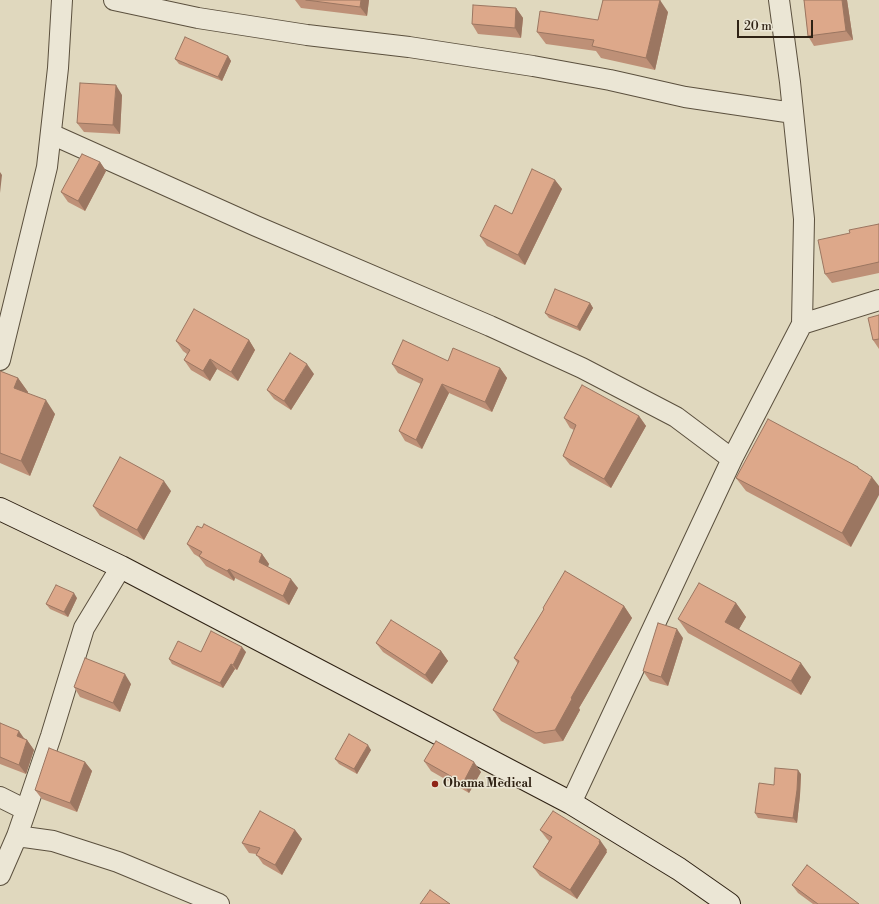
<!DOCTYPE html>
<style>
body{margin:0}
#map{position:relative;width:879px;height:904px;overflow:hidden;background:#e0d8be;font-family:"Libre Bodoni",serif}
canvas{display:block}
.scale{position:absolute;left:737px;top:20px;width:76px;height:18px;box-sizing:border-box;border:2px solid #2f2214;border-top:0;padding-left:5px;font-size:12px;line-height:14px;white-space:nowrap;color:#2f2214;-webkit-text-stroke:3px #ebe6d5;paint-order:stroke}
</style>
<div id="map">
<canvas width="879" height="904"></canvas>
<div class="scale">20 m</div>
</div>
<script>
const g = document.querySelector('canvas').getContext('2d');
g.lineJoin = 'round';
function shape(rows) {
  const path = new Path2D();
  for (const r of rows) {
    path.moveTo(r[0], r[1]);
    for (let i = 2; i < r.length; i += 2) path.lineTo(r[i], r[i + 1]);
  }
  return path;
}
function strokePath(path, color, width, dash) {
  g.strokeStyle = color;
  g.lineWidth = width;
  g.lineCap = dash ? 'butt' : 'round';
  g.setLineDash(dash || []);
  g.stroke(path);
}
function fill(path, color) {
  g.fillStyle = color;
  g.fill(path, 'evenodd');
}
function label(font, color, halo, rows, align = 'center') {
  g.font = font + ' "Libre Bodoni",serif';
  g.lineWidth = 3;
  g.setLineDash([]);
  g.textBaseline = 'middle';
  g.strokeStyle = halo;
  g.fillStyle = color;
  for (const [text, x, y, turn = 0] of rows) {
    g.save();
    g.translate(x, y);
    g.rotate((+turn || 0) * Math.PI / 180);
    g.textAlign = isNaN(turn) ? turn : align;
    if (halo) g.strokeText(text, 0, 0);
    g.fillText(text, 0, 0);
    g.restore();
  }
}
const street = shape([
 [114,0,198,18,307,35,409,47,533,66,610,80,685,97,793,113],
 [51,134,256,226,490,326,582,368,676,417,732,459],
 [802,324,879,300],
 [0,360,47,167,58,68,62,0],
 [0,797,26,810],
 [571,803,732,459,802,324,804,219,790,82,779,0],
 [17,836,53,841,118,862,219,904],
 [0,875,17,836,26,810,51,736,84,628,121,567]
]);
const secondary = shape([
 [0,509,121,567,571,803,679,869,729,904]
]);
strokePath(street, '#5b503e', 22);
strokePath(secondary, '#2f2214', 24);
strokePath(street, '#ebe6d5', 20);
strokePath(secondary, '#ebe6d5', 22);
fill(shape([
 [295,0,369,0,367,16,301,8],
 [804,0,847,0,853,40,814,46,808,36],
 [516,8,523,18,521,38,478,34,472,24],
 [668,12,655,70,601,58,596,51,546,44,537,32,598,20],
 [228,56,231,61,222,81,179,64,175,59],
 [122,95,120,134,84,132,77,123],
 [100,162,106,171,85,211,68,202,61,192],
 [555,180,562,189,525,265,487,246,480,236,512,214],
 [879,224,879,273,832,283,825,274,850,233],
 [590,303,593,308,580,331,549,318,545,313],
 [879,315,879,349,873,340],
 [249,340,255,350,238,381,217,369,210,381,191,370,184,360,187,354,183,351,176,341],
 [448,361,500,368,507,378,492,412,449,393,422,449,405,441,399,431,421,384,398,373,392,364],
 [0,371,18,378,28,392,28,393,55,414,30,476,0,463],
 [314,374,291,410,274,399,267,390],
 [639,416,646,426,611,488,570,465,563,456,574,430,570,428,564,418],
 [860,469,851,547,746,491,736,478],
 [171,491,144,540,100,516,93,506],
 [187,544,262,554,269,564,268,567,298,588,289,605,235,578,234,581,206,566,199,557,194,554],
 [77,598,68,617,50,609,46,604],
 [736,603,746,617,739,629,811,677,801,695,688,633,678,619],
 [624,606,632,618,579,708,580,710,563,741,544,744,501,721,493,710,518,664,514,658,544,609,543,608],
 [683,638,668,686,650,681,643,671],
 [376,643,441,651,448,661,432,684,383,652],
 [201,652,246,652,237,670,235,669,223,688,172,664,169,659],
 [131,684,120,712,80,697,74,687],
 [0,723,27,740,34,750,26,774,0,764],
 [371,750,357,774,339,764,335,759],
 [424,761,481,772,469,793,431,771],
 [85,762,92,771,77,812,42,799,35,790],
 [801,774,800,795,797,823,758,818,755,813,774,785],
 [295,830,302,839,282,875,263,864,256,854,249,853,242,843],
 [540,830,607,850,606,851,607,852,577,899,540,876,533,867,549,841,547,839],
 [792,885,859,904,813,904,798,893]
]), '#be9077');
fill(shape([
 [361,0,369,0,367,16,360,7],
 [660,0,668,12,655,70,646,58],
 [842,0,847,0,853,40,846,31],
 [516,8,523,18,521,38,515,28],
 [228,56,231,61,222,81,218,77],
 [116,85,122,95,120,134,113,125],
 [100,162,106,171,85,211,78,201],
 [0,172,2,175,0,193],
 [555,180,562,189,525,265,518,255],
 [590,303,593,308,580,331,577,327],
 [249,340,255,350,238,381,231,372],
 [210,359,217,369,210,381,203,371],
 [307,364,314,374,291,410,284,401],
 [500,368,507,378,492,412,485,402],
 [18,378,28,392,24,402,14,388],
 [442,384,449,393,422,449,416,440],
 [46,400,55,414,30,476,21,461],
 [639,416,646,426,611,488,604,479],
 [872,477,879,486,879,495,851,547,842,533],
 [164,481,171,491,144,540,137,530],
 [262,554,269,564,265,572,259,562],
 [229,569,235,578,234,581,227,571],
 [291,579,298,588,289,605,283,596],
 [74,593,77,598,68,617,64,612],
 [736,603,746,617,735,636,725,622],
 [624,606,632,618,579,708,580,710,563,741,555,730,571,698],
 [677,629,683,638,668,686,661,677],
 [242,647,246,652,237,670,233,665],
 [441,651,448,661,432,684,425,675],
 [801,663,811,677,801,695,791,681],
 [231,664,235,669,223,688,220,683],
 [125,674,131,684,120,712,113,703],
 [19,731,26,741,17,736],
 [27,740,34,750,26,774,19,765],
 [368,745,371,750,357,774,354,769],
 [85,762,92,771,77,812,70,803],
 [474,762,481,772,469,793,463,783],
 [798,770,801,774,800,795,797,823,793,818],
 [295,830,302,839,282,875,275,865],
 [600,840,607,850,606,851,607,852,577,899,570,890]
]), '#9b7661');
const building = shape([
 [306,0,361,0,360,7,306,0],
 [603,0,660,0,646,58,592,46,594,40,537,32,540,11,598,20,603,0],
 [804,0,842,0,846,31,808,36,804,0],
 [473,5,516,8,515,28,472,24,473,5],
 [185,37,228,56,218,77,175,59,185,37],
 [80,83,116,85,113,125,77,123,80,83],
 [82,154,100,162,78,201,61,192,82,154],
 [532,169,555,180,518,255,480,236,495,205,512,214,532,169],
 [879,224,879,262,825,274,818,240,850,233,849,230,879,224],
 [555,289,590,303,577,327,545,313,555,289],
 [194,309,249,340,231,372,210,359,203,371,184,360,190,350,176,341,194,309],
 [879,315,879,339,873,340,868,318,879,315],
 [403,340,448,361,453,348,500,368,485,402,442,384,416,440,399,431,423,379,392,364,403,340],
 [290,353,307,364,284,401,267,390,290,353],
 [0,371,18,378,14,388,46,400,21,461,0,453,0,371],
 [582,385,639,416,604,479,563,456,576,425,564,418,582,385],
 [768,419,858,467,858,468,872,477,842,533,736,478,768,419],
 [120,457,164,481,137,530,93,506,120,457],
 [204,524,262,554,259,562,291,579,283,596,229,569,227,571,199,556,202,552,187,544,197,526,202,528,204,524],
 [565,571,624,606,571,698,572,699,555,730,536,733,493,710,519,661,514,658,544,609,543,608,565,571],
 [699,583,736,603,725,622,801,663,791,681,678,619,699,583],
 [56,585,74,593,64,612,46,604,56,585],
 [391,620,441,651,425,675,376,643,391,620],
 [658,623,677,629,661,677,643,671,658,623],
 [211,631,242,647,233,665,231,664,220,683,169,659,178,641,201,652,211,631],
 [85,658,125,674,113,703,74,687,85,658],
 [0,723,19,731,17,736,27,740,19,765,0,757,0,723],
 [349,734,368,745,354,769,335,759,349,734],
 [436,741,474,762,463,783,424,761,436,741],
 [49,748,85,762,70,803,35,790,49,748],
 [775,768,798,770,797,790,793,818,755,813,759,783,774,785,775,768],
 [260,811,295,830,275,865,256,855,260,848,242,843,260,811],
 [553,811,600,840,599,842,600,843,570,890,533,867,552,837,540,830,553,811],
 [807,865,859,904,818,904,792,885,807,865],
 [430,890,450,904,420,904,430,890]
]);
fill(building, '#dda88a');
strokePath(building, '#9b7661', 1);
for (const [x, y, r, color] of [
 [435,784,4,"#8f2418"]
]) {
  const dot = new Path2D();
  dot.arc(x, y, r, 0, 2 * Math.PI);
  g.fillStyle = color;
  g.fill(dot);
  strokePath(dot, '#ebe6d5', 1.5);
}
label('bold 12px', '#2f2214', '#ebe6d5', [
 ["Obama Medical",443,784]
], 'left');
</script>
